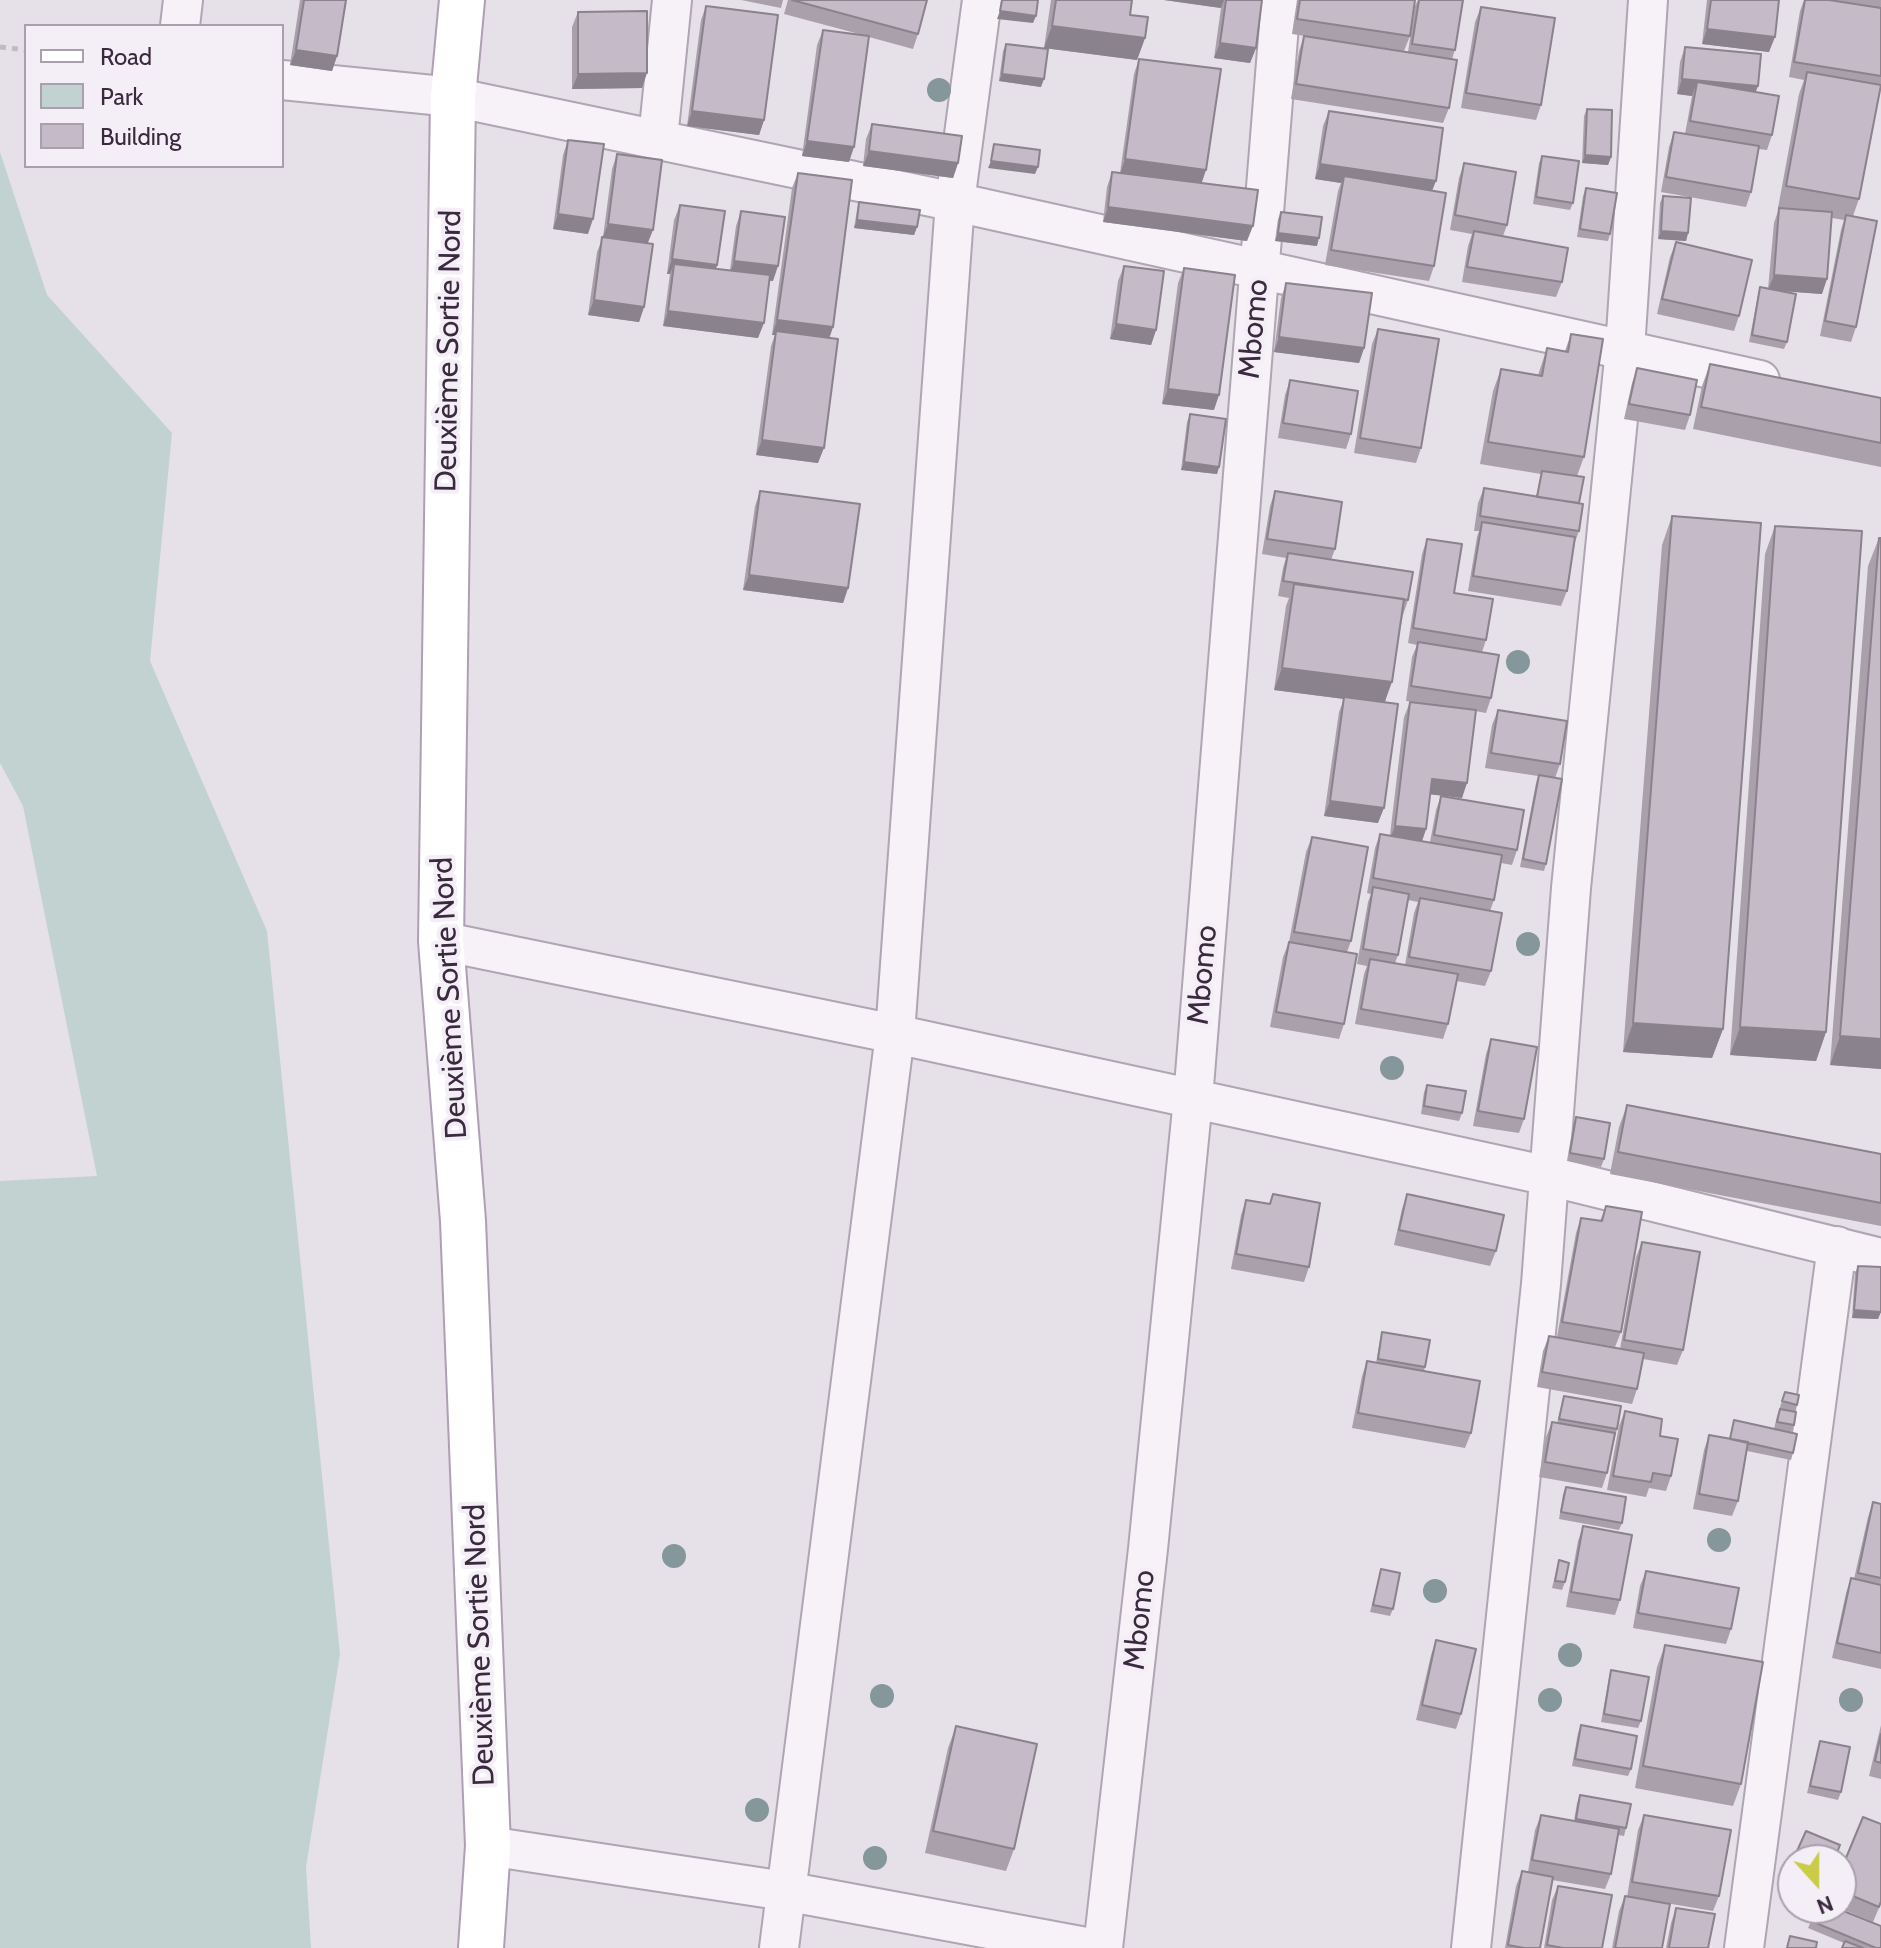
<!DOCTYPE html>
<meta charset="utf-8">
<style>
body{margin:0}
#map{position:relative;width:1881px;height:1948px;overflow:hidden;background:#e6e0e9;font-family:Cabin,sans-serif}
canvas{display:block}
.legend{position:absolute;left:24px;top:24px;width:260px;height:144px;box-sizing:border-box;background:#f4eff6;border:2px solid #aaa0ad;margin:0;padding:10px 14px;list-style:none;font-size:24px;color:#3b293f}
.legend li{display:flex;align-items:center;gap:16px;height:40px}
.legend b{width:40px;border:2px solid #aaa0ad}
.north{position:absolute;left:1777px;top:1844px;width:80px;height:80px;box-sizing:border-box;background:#f4eff6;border:2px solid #aaa0ad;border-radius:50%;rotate:159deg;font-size:22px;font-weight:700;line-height:32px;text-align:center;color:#3b293f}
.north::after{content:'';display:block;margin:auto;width:28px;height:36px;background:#cacb47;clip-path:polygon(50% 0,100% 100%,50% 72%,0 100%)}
</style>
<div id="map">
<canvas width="1881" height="1948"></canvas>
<ul class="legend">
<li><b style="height:10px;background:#fff"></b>Road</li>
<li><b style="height:22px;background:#c1d2d1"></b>Park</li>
<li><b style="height:22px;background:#c5bac8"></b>Building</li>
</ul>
<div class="north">N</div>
</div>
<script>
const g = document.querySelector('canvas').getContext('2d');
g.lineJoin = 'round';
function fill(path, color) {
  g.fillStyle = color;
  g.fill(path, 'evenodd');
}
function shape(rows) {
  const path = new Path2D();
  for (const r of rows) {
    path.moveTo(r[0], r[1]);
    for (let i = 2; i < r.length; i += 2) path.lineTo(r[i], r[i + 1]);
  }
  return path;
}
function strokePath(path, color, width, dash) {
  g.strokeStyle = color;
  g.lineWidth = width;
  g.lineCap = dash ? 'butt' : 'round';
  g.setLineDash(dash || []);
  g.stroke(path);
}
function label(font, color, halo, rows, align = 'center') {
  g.font = font + ' Cabin,sans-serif';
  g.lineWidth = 8;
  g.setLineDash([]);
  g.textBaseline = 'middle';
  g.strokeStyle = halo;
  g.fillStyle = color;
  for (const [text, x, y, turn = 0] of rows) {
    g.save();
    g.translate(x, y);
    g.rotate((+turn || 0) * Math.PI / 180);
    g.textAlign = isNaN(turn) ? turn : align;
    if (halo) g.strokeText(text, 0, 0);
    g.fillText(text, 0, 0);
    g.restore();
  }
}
fill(shape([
 [0,152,47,295,172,433,150,661,267,931,340,1654,306,1867,311,1948,0,1948,0,1181,97,1176,23,806,0,763]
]), '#c1d2d1');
const street = shape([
 [180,26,183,0],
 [282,80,453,97,955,202,1760,380],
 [658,139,672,0],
 [441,941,895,1034,1549,1176,1881,1258],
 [488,1846,785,1891,1091,1948],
 [779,1948,895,1034,955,202,982,0],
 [1103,1948,1148,1549,1193,1099,1281,0],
 [1471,1948,1541,1284,1571,888,1625,349,1648,0],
 [1744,1948,1837,1246]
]);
const primary = shape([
 [462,0,453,97,441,941,463,1221,488,1846,481,1948]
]);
strokePath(street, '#afa5b3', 42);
strokePath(primary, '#af9fb4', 48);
strokePath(shape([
 [0,47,26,50]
]), '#c2bac3', 5, [6, 6]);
strokePath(street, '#f6f2f7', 38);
strokePath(primary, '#fff', 44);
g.fillStyle = '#85979a';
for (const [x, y] of [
 [939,90],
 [1518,662],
 [1528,944],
 [1392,1068],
 [1719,1540],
 [674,1556],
 [1435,1591],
 [1570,1655],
 [882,1696],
 [1550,1700],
 [1851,1700],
 [757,1810],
 [875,1858]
]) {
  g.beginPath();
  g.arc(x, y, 12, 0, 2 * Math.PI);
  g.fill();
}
fill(shape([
 [300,0,346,0,337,56,332,71,290,65],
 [741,0,783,0,781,8],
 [788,0,927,0,918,34,913,49,869,37,849,162,802,156,817,45,823,30,859,34,784,14],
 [1051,0,1132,0,1130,15,1145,38,1137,60,1044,48],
 [1164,0,1262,0,1256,48,1250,63,1214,58,1221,8],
 [1297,0,1415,0,1410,36,1404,51,1292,34],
 [1418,0,1463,0,1455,50,1452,59,1449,108,1443,123,1291,99,1299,51,1304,36,1408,52,1415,6],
 [1707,0,1779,0,1769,52,1702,44],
 [1804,0,1881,0,1881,86,1859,199,1853,216,1856,327,1851,342,1820,336,1841,230,1844,220,1832,218,1822,294,1780,291,1787,342,1784,349,1749,342,1758,295,1760,287,1768,289,1774,223,1779,208,1781,208,1778,208,1799,94,1804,80,1789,77,1800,11],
 [706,6,764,120,759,135,687,126,701,20],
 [1481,7,1541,105,1536,120,1461,108,1475,22],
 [578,12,642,88,572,89,572,27],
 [1006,44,1041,87,999,81,1003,51],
 [1685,47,1758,86,1755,92,1772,135,1767,150,1759,149,1751,192,1746,207,1661,192,1669,147,1674,132,1685,134,1692,96,1677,94,1680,62],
 [1139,59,1202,183,1247,241,1103,222,1107,187,1112,172,1120,173,1134,74],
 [1587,109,1611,157,1608,165,1582,163,1584,116],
 [1329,111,1432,191,1434,266,1429,281,1325,265,1338,191,1341,183,1315,179,1323,126],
 [872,124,958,163,953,178,863,166,866,139],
 [568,140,588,234,553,229,563,155],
 [617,154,648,243,644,307,639,322,588,315,597,252,603,237,612,169],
 [1542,156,1573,203,1570,210,1533,204,1539,163],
 [1464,163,1507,225,1503,236,1562,282,1556,297,1462,282,1468,246,1472,234,1450,230,1459,178],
 [798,173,833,327,829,338,818,463,756,455,771,346,775,335,772,335,792,188],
 [1586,188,1610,234,1608,241,1577,237,1583,196],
 [1663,196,1688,233,1686,241,1658,239,1660,203],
 [859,202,917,227,914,235,854,228,857,210],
 [680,205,717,265,716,269,730,270,736,226,741,211,773,281,770,281,758,338,663,326,670,274,667,274,674,220],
 [1281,212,1317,246,1275,241,1278,219],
 [1676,242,1739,316,1734,331,1657,314,1670,257],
 [1124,266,1156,330,1151,345,1110,339,1118,281],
 [1184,268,1214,410,1162,404,1178,283],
 [1286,283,1364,348,1359,363,1274,352,1281,298],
 [1378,329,1421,448,1416,463,1354,453,1372,344],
 [1571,334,1584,457,1577,476,1579,503,1579,531,1575,542,1567,591,1561,606,1468,591,1477,537,1479,531,1474,531,1478,503,1484,488,1536,497,1541,474,1480,464,1493,391,1501,369,1538,375,1547,348,1565,351],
 [1710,364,1881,398,1881,467,1693,429,1702,386],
 [1637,368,1690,415,1685,430,1624,419,1632,383],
 [1290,380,1351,434,1346,449,1278,438,1285,395],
 [1190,414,1219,467,1217,474,1181,470,1187,422],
 [760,491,848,588,843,603,743,590,755,506],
 [1275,491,1335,549,1331,560,1408,600,1403,615,1385,703,1378,823,1324,816,1339,712,1344,699,1274,690,1286,606,1289,598,1278,596,1283,568,1286,558,1262,554,1270,506],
 [1672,516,1723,1029,1712,1058,1623,1052,1662,545],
 [1775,526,1826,1032,1816,1061,1730,1055,1765,554],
 [1879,538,1881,1069,1830,1065,1868,566],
 [1427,539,1454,593,1486,640,1482,652,1491,698,1486,713,1475,711,1462,798,1430,794,1426,829,1422,841,1430,842,1436,810,1441,796,1517,850,1512,865,1501,863,1494,900,1490,911,1491,971,1485,986,1456,981,1448,1024,1443,1039,1355,1024,1364,974,1367,966,1357,964,1368,902,1371,894,1367,893,1375,848,1380,834,1390,835,1404,717,1410,702,1424,703,1406,701,1412,657,1417,645,1408,643,1422,554],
 [1408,900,1418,902,1414,913,1405,965,1395,963,1398,955],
 [1498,710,1560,764,1555,778,1546,864,1544,871,1520,867,1536,783,1538,776,1485,768,1492,725],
 [1312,837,1351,941,1347,952,1344,1024,1339,1039,1270,1027,1283,957,1289,942,1306,852],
 [1491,1039,1524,1119,1519,1133,1473,1126,1486,1054],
 [1427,1085,1462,1113,1459,1121,1421,1114,1424,1092],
 [1627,1105,1881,1154,1881,1226,1610,1174,1619,1127],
 [1576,1117,1604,1159,1601,1167,1567,1161,1573,1125],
 [1273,1194,1309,1267,1304,1282,1231,1269,1241,1215,1246,1200,1269,1204],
 [1407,1194,1496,1251,1490,1266,1394,1245,1402,1209],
 [1606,1206,1621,1332,1615,1347,1557,1337,1576,1233,1581,1218,1600,1221],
 [1642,1242,1683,1350,1677,1365,1643,1359,1637,1389,1632,1404,1537,1387,1543,1351,1549,1336,1620,1349,1636,1257],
 [1858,1266,1878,1319,1852,1318,1855,1273],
 [1382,1332,1425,1367,1424,1371,1471,1433,1465,1448,1352,1428,1362,1376,1367,1361,1376,1363,1380,1340],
 [1785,1392,1797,1405,1794,1412,1794,1425,1791,1432,1793,1453,1791,1460,1747,1451,1738,1501,1732,1516,1693,1509,1704,1450,1709,1435,1729,1439,1734,1420,1774,1429,1777,1416],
 [1564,1396,1617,1429,1607,1473,1602,1488,1539,1477,1546,1437,1552,1422,1557,1423],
 [1625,1411,1660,1436,1671,1476,1666,1491,1649,1488,1646,1497,1607,1490,1619,1426],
 [1566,1487,1622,1523,1619,1530,1559,1519,1563,1494],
 [1873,1502,1881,1504,1881,1669,1832,1658,1846,1593,1851,1578,1854,1579,1868,1517],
 [1583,1526,1620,1600,1615,1615,1566,1607,1578,1541],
 [1559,1560,1565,1582,1562,1590,1552,1588],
 [1381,1569,1393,1609,1390,1616,1370,1612],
 [1646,1571,1731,1629,1726,1644,1633,1628,1640,1586],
 [1436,1640,1461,1714,1456,1729,1416,1720,1431,1655],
 [1665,1645,1741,1784,1733,1806,1635,1788,1657,1667],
 [1611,1670,1641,1721,1638,1728,1601,1722,1609,1678],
 [1581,1725,1631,1769,1628,1776,1572,1766,1578,1733],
 [1881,1725,1881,1779,1869,1776],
 [956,1726,1014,1849,1006,1871,925,1853,948,1748],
 [1820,1741,1841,1792,1838,1800,1807,1793],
 [1580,1795,1626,1828,1624,1836,1618,1835,1611,1874,1605,1889,1552,1880,1540,1948,1505,1948,1516,1886,1522,1871,1528,1872,1535,1830,1541,1815,1574,1821,1577,1803],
 [1644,1815,1719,1896,1713,1911,1648,1900,1662,1948,1612,1948,1619,1911,1625,1896,1627,1897,1638,1830],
 [1793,1861,1793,1894,1781,1889],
 [1841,1870,1881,1903,1873,1922,1840,1908],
 [1558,1886,1602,1948,1544,1948,1552,1900],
 [1676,1908,1708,1948,1666,1948,1671,1923],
 [1817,1908,1881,1948,1842,1948,1844,1943,1808,1928]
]), '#a9a0ac');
fill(shape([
 [1164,0,1224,0,1221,8],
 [1000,11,1036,16,1033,23,997,19],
 [1052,26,1145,38,1137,60,1044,48],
 [1707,29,1775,37,1769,52,1702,44],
 [1220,43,1256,48,1250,63,1214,58],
 [296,50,337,56,332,71,290,65],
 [647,73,642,88,572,89,578,74],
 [1002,74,1044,79,1041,87,999,81],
 [1682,79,1758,86,1752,101,1697,82,1692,96,1677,94],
 [692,111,764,120,759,135,687,126],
 [807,141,854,147,849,162,802,156],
 [869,151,958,163,953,178,863,166],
 [1585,155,1611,157,1608,165,1582,163],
 [1125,159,1206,170,1201,185,1120,174],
 [991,161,1038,167,1035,174,988,168],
 [1320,164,1436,181,1430,196,1344,176,1341,183,1315,179],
 [1108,207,1253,226,1247,241,1103,222],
 [558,214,593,219,588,234,553,229],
 [857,220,917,227,914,235,854,228],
 [608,224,653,230,647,245,602,239],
 [1661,231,1688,233,1686,241,1658,239],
 [1278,233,1319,238,1317,246,1275,241],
 [672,259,717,265,712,280,674,264,670,274,667,274],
 [734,261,778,266,773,281,729,276],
 [1774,275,1827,279,1822,294,1768,290],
 [594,300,644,307,639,322,588,315],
 [668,311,764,323,758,338,663,326],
 [777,320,833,327,828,342,776,331,775,335,772,335],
 [1116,324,1156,330,1151,345,1110,339],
 [1279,337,1364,348,1359,363,1274,352],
 [1168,389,1219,395,1214,410,1162,404],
 [762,440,824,448,818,463,756,455],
 [1184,462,1219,467,1217,474,1181,470],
 [749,575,848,588,843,603,743,590],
 [1282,668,1392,682,1384,704,1274,690],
 [1432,779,1467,783,1462,798,1427,794],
 [1330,801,1384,808,1378,823,1324,816],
 [1395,826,1426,829,1421,844,1389,841],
 [1633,1023,1723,1029,1712,1058,1623,1052],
 [1740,1027,1826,1032,1816,1061,1730,1055],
 [1840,1036,1881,1039,1881,1069,1830,1065],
 [1854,1310,1881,1312,1878,1319,1852,1318]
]), '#8a828c');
const building = shape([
 [304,0,346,0,337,56,296,50,304,0],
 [792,0,927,0,918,34,792,0],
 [1002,0,1038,0,1036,16,1000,11,1002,0],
 [1056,0,1132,0,1130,15,1148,17,1145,38,1052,26,1056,0],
 [1226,0,1262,0,1256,48,1220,43,1226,0],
 [1300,0,1415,0,1410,36,1297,19,1300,0],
 [1419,0,1463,0,1455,50,1412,44,1419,0],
 [1711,0,1779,0,1775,37,1707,29,1711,0],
 [1805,0,1829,0,1881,8,1881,76,1794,62,1805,0],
 [706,6,778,15,764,120,692,111,706,6],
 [1481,7,1555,18,1541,105,1466,93,1481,7],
 [647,11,647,73,578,74,578,12,647,11],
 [823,30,869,36,854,147,807,141,823,30],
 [1304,36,1457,60,1449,108,1296,84,1304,36],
 [1006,44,1048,49,1044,79,1002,74,1006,44],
 [1685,47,1761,54,1758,86,1682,79,1685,47],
 [1139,59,1221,69,1206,170,1125,159,1139,59],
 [1807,72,1881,85,1859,199,1786,186,1807,72],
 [1697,82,1779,96,1772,135,1690,121,1697,82],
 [1587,109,1612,110,1611,157,1585,155,1587,109],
 [1329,111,1443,128,1436,181,1320,164,1329,111],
 [872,124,962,136,958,163,869,151,872,124],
 [1674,132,1759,146,1751,192,1666,177,1674,132],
 [568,140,604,144,593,219,558,214,568,140],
 [994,144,1040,150,1038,167,991,161,994,144],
 [617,154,662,160,653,230,608,224,617,154],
 [1542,156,1579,161,1573,203,1536,197,1542,156],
 [1464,163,1516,172,1507,225,1455,215,1464,163],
 [1112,172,1258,190,1253,226,1108,207,1112,172],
 [798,173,852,180,833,327,777,320,798,173],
 [1344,176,1446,193,1434,266,1331,250,1344,176],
 [1586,188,1617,193,1610,234,1580,229,1586,188],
 [1663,196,1691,198,1688,233,1661,231,1663,196],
 [859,202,920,210,917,227,857,220,859,202],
 [680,205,725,211,717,265,672,259,680,205],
 [1779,208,1832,212,1827,279,1774,275,1779,208],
 [741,211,785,217,778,266,734,261,741,211],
 [1281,212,1322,217,1319,238,1278,233,1281,212],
 [1846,215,1877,221,1856,327,1825,321,1846,215],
 [1474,231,1568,248,1562,282,1467,267,1474,231],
 [602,237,653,244,644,307,594,300,602,237],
 [1676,242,1752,260,1739,316,1662,299,1676,242],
 [674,264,770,275,764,323,668,311,674,264],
 [1124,266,1164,271,1156,330,1116,324,1124,266],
 [1184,268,1235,275,1219,395,1168,389,1184,268],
 [1286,283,1372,293,1364,348,1279,337,1286,283],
 [1760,287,1796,294,1787,342,1752,335,1760,287],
 [1378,329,1439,339,1421,448,1360,438,1378,329],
 [776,331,838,339,824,448,762,440,776,331],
 [1571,334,1603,339,1584,457,1488,442,1501,369,1542,376,1547,348,1568,352,1571,334],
 [1710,364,1881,398,1881,443,1701,407,1710,364],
 [1637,368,1697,380,1690,415,1629,404,1637,368],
 [1290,380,1358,391,1351,434,1283,423,1290,380],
 [1190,414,1226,419,1219,467,1184,462,1190,414],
 [1542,471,1584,477,1579,503,1537,497,1542,471],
 [1484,488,1583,504,1579,531,1480,516,1484,488],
 [760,491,860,504,848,588,749,575,760,491],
 [1275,491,1342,502,1335,549,1267,539,1275,491],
 [1672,516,1761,523,1723,1029,1633,1023,1672,516],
 [1482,522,1575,537,1567,591,1473,576,1482,522],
 [1775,526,1862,531,1826,1032,1740,1027,1775,526],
 [1879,538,1881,538,1881,1039,1840,1036,1879,538],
 [1427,539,1462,544,1454,593,1493,599,1486,640,1413,628,1427,539],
 [1288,553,1413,572,1408,600,1283,581,1288,553],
 [1294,584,1404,599,1392,682,1282,668,1294,584],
 [1418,642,1499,655,1491,698,1411,686,1418,642],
 [1344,697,1398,704,1384,808,1330,801,1344,697],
 [1410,702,1476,710,1467,783,1432,779,1426,829,1395,826,1410,702],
 [1498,710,1567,721,1560,764,1491,753,1498,710],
 [1539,775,1562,779,1546,864,1523,859,1539,775],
 [1441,796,1524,810,1517,850,1434,835,1441,796],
 [1380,834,1502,855,1494,900,1373,878,1380,834],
 [1312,837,1368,847,1351,941,1294,932,1312,837],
 [1373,887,1409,894,1398,955,1363,949,1373,887],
 [1420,898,1502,913,1491,971,1409,957,1420,898],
 [1289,942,1357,954,1344,1024,1276,1012,1289,942],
 [1370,959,1458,974,1448,1024,1361,1009,1370,959],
 [1491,1039,1537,1047,1524,1119,1478,1111,1491,1039],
 [1427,1085,1466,1091,1462,1113,1424,1106,1427,1085],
 [1627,1105,1881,1154,1881,1203,1618,1152,1627,1105],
 [1576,1117,1610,1123,1604,1159,1570,1153,1576,1117],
 [1273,1194,1320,1203,1309,1267,1236,1254,1246,1200,1270,1204,1273,1194],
 [1407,1194,1504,1215,1496,1251,1399,1230,1407,1194],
 [1606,1206,1642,1212,1621,1332,1562,1322,1581,1218,1602,1221,1606,1206],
 [1642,1242,1700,1252,1683,1350,1624,1340,1642,1242],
 [1858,1266,1881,1267,1881,1312,1854,1310,1858,1266],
 [1382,1332,1430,1340,1425,1367,1378,1359,1382,1332],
 [1549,1336,1644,1353,1637,1389,1542,1372,1549,1336],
 [1367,1361,1480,1381,1471,1433,1358,1413,1367,1361],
 [1785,1392,1799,1395,1797,1405,1782,1401,1785,1392],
 [1564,1396,1621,1406,1617,1429,1559,1419,1564,1396],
 [1780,1409,1796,1412,1794,1425,1777,1422,1780,1409],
 [1625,1411,1662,1419,1660,1436,1678,1439,1671,1476,1653,1473,1651,1482,1613,1476,1625,1411],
 [1734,1420,1797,1434,1793,1453,1730,1439,1734,1420],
 [1552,1422,1615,1433,1607,1473,1545,1462,1552,1422],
 [1709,1435,1748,1442,1738,1501,1699,1494,1709,1435],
 [1566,1487,1626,1497,1622,1523,1561,1512,1566,1487],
 [1873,1502,1881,1504,1881,1578,1858,1573,1873,1502],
 [1583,1526,1632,1535,1620,1600,1571,1592,1583,1526],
 [1559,1560,1569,1563,1565,1582,1555,1581,1559,1560],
 [1381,1569,1400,1573,1393,1609,1373,1605,1381,1569],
 [1646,1571,1739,1588,1731,1629,1638,1613,1646,1571],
 [1851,1578,1881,1585,1881,1653,1837,1643,1851,1578],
 [1436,1640,1476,1649,1461,1714,1422,1705,1436,1640],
 [1665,1645,1763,1662,1741,1784,1643,1766,1665,1645],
 [1611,1670,1649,1677,1641,1721,1604,1714,1611,1670],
 [1581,1725,1637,1736,1631,1769,1575,1759,1581,1725],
 [956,1726,1037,1744,1014,1849,933,1831,956,1726],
 [1881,1734,1881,1763,1875,1761,1881,1734],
 [1820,1741,1850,1747,1841,1792,1810,1786,1820,1741],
 [1580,1795,1631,1804,1626,1828,1576,1819,1580,1795],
 [1541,1815,1619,1829,1611,1874,1532,1860,1541,1815],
 [1644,1815,1731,1830,1719,1896,1632,1882,1644,1815],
 [1863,1817,1881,1824,1881,1901,1879,1907,1841,1891,1841,1870,1863,1817],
 [1806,1831,1840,1845,1834,1860,1793,1860,1806,1831],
 [1793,1861,1793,1885,1784,1881,1793,1861],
 [1522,1871,1553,1877,1540,1948,1524,1948,1508,1945,1522,1871],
 [1558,1886,1612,1895,1602,1948,1563,1948,1547,1945,1558,1886],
 [1625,1896,1670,1904,1662,1948,1615,1948,1625,1896],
 [1676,1908,1715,1914,1708,1948,1669,1948,1676,1908],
 [1817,1908,1836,1908,1881,1926,1881,1948,1876,1948,1811,1921,1817,1908],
 [1790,1936,1817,1942,1816,1948,1787,1948,1790,1936],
 [1845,1941,1863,1948,1842,1948,1845,1941]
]);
fill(building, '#c5bac8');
strokePath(building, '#8a828c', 2);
label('30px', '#3b293f', '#f4eff6', [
 ["Mbomo",1254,329,-85],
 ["Deuxième Sortie Nord",449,351,-89],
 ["Mbomo",1203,975,-85],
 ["Deuxième Sortie Nord",450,998,-93],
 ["Mbomo",1140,1620,-84],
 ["Deuxième Sortie Nord",480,1645,-92]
]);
</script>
